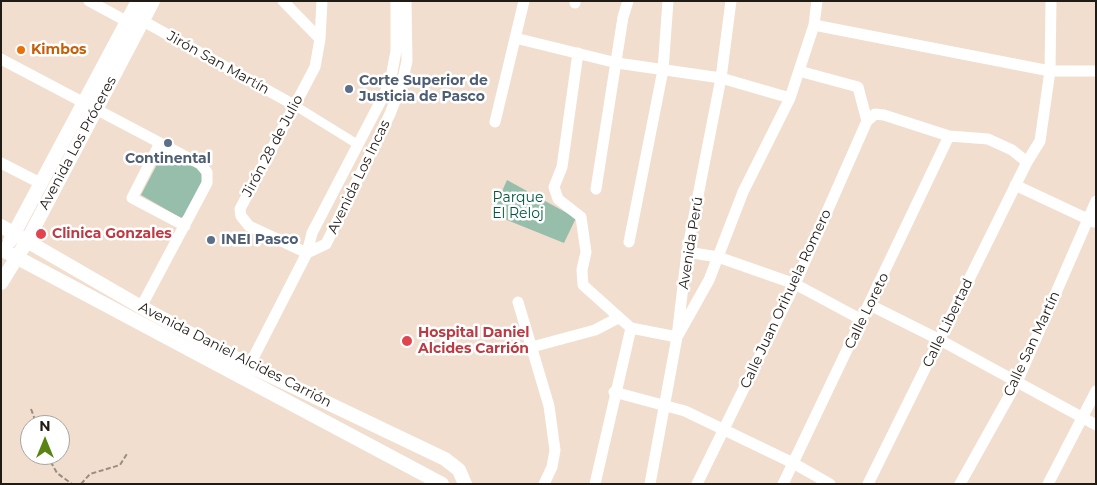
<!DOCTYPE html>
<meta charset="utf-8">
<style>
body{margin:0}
#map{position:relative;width:1097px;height:485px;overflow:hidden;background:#f1dece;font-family:Montserrat,sans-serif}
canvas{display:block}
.frame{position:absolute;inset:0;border:2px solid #211b15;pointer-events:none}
.north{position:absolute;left:20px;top:415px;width:50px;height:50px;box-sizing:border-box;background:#fff;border:1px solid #a6a4a1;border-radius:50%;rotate:0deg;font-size:14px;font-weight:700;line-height:20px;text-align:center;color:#211b15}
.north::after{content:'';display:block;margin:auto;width:18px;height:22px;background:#578412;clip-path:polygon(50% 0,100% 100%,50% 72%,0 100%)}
</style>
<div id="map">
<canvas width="1097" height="485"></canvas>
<div class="frame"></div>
<div class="north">N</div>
</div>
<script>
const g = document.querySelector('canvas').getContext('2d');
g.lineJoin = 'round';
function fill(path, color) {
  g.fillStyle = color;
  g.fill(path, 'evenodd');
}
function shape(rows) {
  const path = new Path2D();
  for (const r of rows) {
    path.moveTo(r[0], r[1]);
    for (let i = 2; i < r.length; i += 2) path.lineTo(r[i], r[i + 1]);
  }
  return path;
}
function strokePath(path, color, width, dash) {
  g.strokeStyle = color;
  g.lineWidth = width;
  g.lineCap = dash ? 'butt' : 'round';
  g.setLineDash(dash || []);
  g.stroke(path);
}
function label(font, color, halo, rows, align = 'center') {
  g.font = font + ' Montserrat,sans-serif';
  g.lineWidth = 5;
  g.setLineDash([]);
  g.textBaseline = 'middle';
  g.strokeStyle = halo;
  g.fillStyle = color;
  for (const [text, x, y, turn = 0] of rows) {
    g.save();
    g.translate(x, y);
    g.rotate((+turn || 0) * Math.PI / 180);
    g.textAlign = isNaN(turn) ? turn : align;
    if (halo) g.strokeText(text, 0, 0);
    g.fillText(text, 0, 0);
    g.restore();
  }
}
fill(shape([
 [164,151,197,166,204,179,190,211,181,218,141,195],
 [507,180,576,218,564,243,492,214]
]), '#97beab');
strokePath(shape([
 [31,409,37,425],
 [47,455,57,473,72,484],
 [81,484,90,474,120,465,128,452]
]), '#9a8c81', 2, [5, 2.5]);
strokePath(shape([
 [294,105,357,144]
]), '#fff', 9);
strokePath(shape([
 [89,1,128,22],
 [283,1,320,39],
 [817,1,814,25,1050,71,1096,71],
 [575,3,575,1],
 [143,21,294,105],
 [515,38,617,63,721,78,790,98],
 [578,53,562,167,554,187,558,199,581,217,586,252,582,270,583,285,631,328,677,337,709,280,743,192,790,98,814,25],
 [1,59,200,164,207,172,207,183,141,307],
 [799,71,858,87,867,121],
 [495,122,524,1],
 [160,143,132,198,185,226],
 [1,163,42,184],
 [1015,185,1094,222],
 [596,189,623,17,628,1],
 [629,242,663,70,668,1],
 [687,252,718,257,795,284,862,320],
 [307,253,249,226,241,216,240,209,315,67,320,39,322,1],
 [307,253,326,244,390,114,402,83,407,61,406,1],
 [518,302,549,406,555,450,552,467,544,484],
 [870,305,940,340,1096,425],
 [532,347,595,330,618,318],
 [246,372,307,253,312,233,390,83,396,51,396,1],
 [614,392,685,411,793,463,830,484],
 [595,484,631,328],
 [650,484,677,337,687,252,721,78,731,1],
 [697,484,795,284,867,121,875,114,884,115,949,136,988,139,1012,150,1027,162],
 [783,484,949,136],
 [868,484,1027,162,1040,141,1050,71,1051,1],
 [960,484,1017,382,1096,201],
 [1048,484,1096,391]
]), '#fff', 11);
strokePath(shape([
 [1,226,141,307,250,366,445,459,459,470,465,484],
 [10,241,138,1],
 [1,249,442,484],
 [1,283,27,241,153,1]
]), '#fff', 14);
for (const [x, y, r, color] of [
 [21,50,5,"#e8710a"],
 [349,89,5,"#5c6f8a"],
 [168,143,5,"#5c6f8a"],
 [41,234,6,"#e0444e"],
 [211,240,5,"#5c6f8a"],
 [407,341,6,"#e0444e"]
]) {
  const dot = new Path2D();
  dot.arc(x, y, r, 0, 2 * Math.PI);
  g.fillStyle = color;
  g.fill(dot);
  strokePath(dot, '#fff', 2);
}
label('bold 14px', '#c56008', '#fff', [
 ["Kimbos",31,50]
], 'left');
label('14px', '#211b15', '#fff', [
 ["Jirón San Martín",218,63,29],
 ["Avenida Los Próceres",78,143,-62],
 ["Jirón 28 de Julio",273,146,-62],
 ["Avenida Los Incas",359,177,-64],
 ["Avenida Perú",691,243,-81],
 ["Calle Juan Orihuela Romero",786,299,-65],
 ["Calle Loreto",867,311,-64],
 ["Calle Libertad",948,323,-64],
 ["Calle San Martín",1032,344,-65],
 ["Avenida Daniel Alcides Carrión",235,355,27]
]);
label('bold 14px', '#4e5e75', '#fff', [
 ["Corte Superior de",359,81],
 ["Justicia de Pasco",359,97],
 ["Continental",168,159,"center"],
 ["INEI Pasco",221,240]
], 'left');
label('14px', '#00583b', '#fff', [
 ["Parque",518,198],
 ["El Reloj",518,214]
]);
label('bold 14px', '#be3a42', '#fff', [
 ["Clinica Gonzales",52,234],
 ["Hospital Daniel",418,333],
 ["Alcides Carrión",418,349]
], 'left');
</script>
